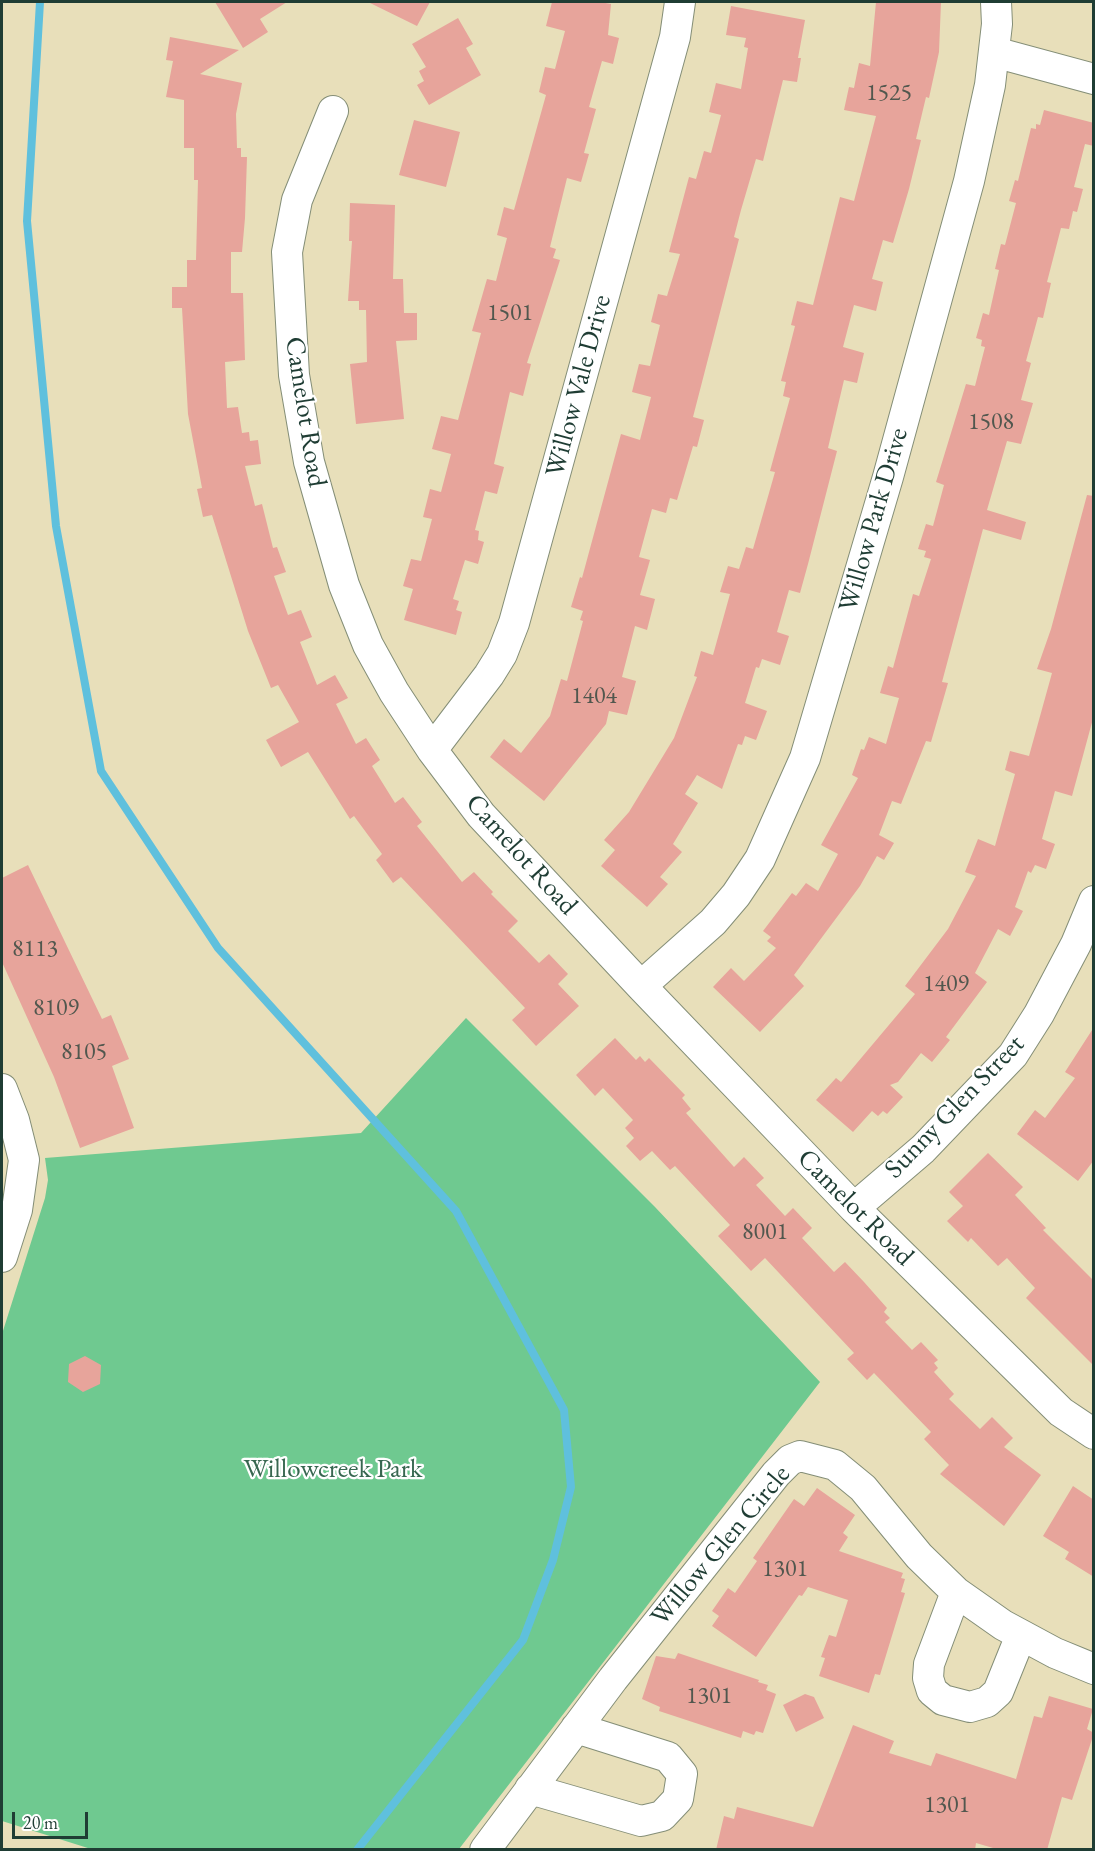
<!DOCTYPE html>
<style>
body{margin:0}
#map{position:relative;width:1095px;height:1851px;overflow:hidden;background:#e8dfba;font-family:"EB Garamond",serif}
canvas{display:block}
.frame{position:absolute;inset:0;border:3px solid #1f3d34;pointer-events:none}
.scale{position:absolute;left:12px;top:1812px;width:76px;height:27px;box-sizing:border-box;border:3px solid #1f3d34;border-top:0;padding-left:8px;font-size:18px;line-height:21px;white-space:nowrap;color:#1f3d34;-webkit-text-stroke:4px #fff;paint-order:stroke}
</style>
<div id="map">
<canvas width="1095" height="1851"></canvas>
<div class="frame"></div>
<div class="scale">20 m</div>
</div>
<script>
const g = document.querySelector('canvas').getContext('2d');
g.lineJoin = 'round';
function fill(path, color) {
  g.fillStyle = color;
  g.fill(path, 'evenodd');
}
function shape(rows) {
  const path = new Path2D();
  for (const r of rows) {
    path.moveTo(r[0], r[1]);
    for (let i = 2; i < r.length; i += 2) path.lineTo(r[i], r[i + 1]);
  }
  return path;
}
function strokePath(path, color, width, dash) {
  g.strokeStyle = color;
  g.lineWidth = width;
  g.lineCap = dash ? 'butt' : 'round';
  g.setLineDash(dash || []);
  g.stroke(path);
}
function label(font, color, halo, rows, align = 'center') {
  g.font = font + ' "EB Garamond",serif';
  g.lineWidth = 4.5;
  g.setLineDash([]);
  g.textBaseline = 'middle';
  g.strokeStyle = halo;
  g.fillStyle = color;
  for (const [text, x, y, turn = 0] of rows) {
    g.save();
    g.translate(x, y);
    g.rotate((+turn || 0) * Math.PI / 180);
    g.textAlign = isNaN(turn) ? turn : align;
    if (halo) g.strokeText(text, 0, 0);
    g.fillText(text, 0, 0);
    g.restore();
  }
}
fill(shape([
 [466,1018,655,1207,820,1382,459,1849,91,1849,2,1821,2,1334,45,1198,48,1180,45,1158,361,1133]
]), '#6fc990');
strokePath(shape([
 [40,2,27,221,56,526,101,771,218,948,456,1211,564,1410,571,1487,553,1560,523,1640,357,1850]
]), '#5fc0dd', 8);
fill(shape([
 [215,2,287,2,260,19,268,32,243,48],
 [368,2,430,2,417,26],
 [552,2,600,2,611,4,608,35,619,38,613,64,602,61,589,107,596,109,584,153,589,154,581,182,567,178,550,247,556,249,553,258,560,260,527,363,531,364,523,396,510,392,494,464,504,467,497,494,485,491,475,530,479,531,478,540,484,542,478,564,465,560,453,599,459,601,456,610,462,612,456,635,404,620,413,589,403,586,411,559,421,561,432,519,423,517,430,489,441,492,451,454,432,449,441,416,458,420,481,333,472,331,487,279,496,281,507,238,497,235,504,207,514,210,546,95,539,92,545,67,555,69,565,31,546,26],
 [876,2,941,2,939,52,929,98,926,97,916,139,921,140,909,189,893,243,883,240,872,279,883,282,876,311,854,305,843,347,864,353,857,383,844,380,828,448,837,451,808,564,800,593,789,590,777,632,789,636,780,665,762,659,759,668,756,667,745,703,767,711,756,740,745,736,742,745,738,744,722,789,697,775,685,794,698,803,673,844,682,852,660,877,668,884,647,907,601,866,615,850,604,840,629,812,674,738,697,677,694,676,701,651,713,655,730,594,720,592,728,566,739,569,746,547,753,549,775,472,770,471,790,398,783,396,786,382,781,381,795,326,791,325,797,301,813,305,840,197,854,201,876,116,844,110,849,87,854,88,859,63,870,66],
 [731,6,805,20,798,58,801,58,797,82,783,80,763,161,756,159,741,210,734,237,739,239,693,417,704,420,697,447,693,446,677,500,670,498,666,513,652,509,639,557,650,560,640,595,655,599,647,630,635,626,622,677,636,681,627,715,609,711,606,724,544,801,490,757,504,739,521,753,550,716,561,679,567,681,583,621,580,620,583,611,571,607,580,577,582,578,621,434,640,440,651,397,632,392,639,364,650,366,660,325,651,322,658,294,667,296,680,254,669,252,689,177,696,179,704,151,711,153,721,115,709,112,716,83,741,89,748,48,744,47,746,38,726,35],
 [458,18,473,44,466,48,481,75,429,105,417,85,424,81,419,71,426,67,412,44],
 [170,37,239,50,200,74,242,83,236,114,237,148,241,148,241,157,247,157,245,218,242,252,231,252,231,293,243,293,245,360,225,362,227,408,238,407,242,433,249,432,250,441,258,440,261,464,245,466,255,506,262,504,273,548,277,547,286,572,274,576,288,615,301,610,312,637,300,642,317,685,335,675,348,698,336,704,356,744,366,738,380,760,372,766,395,803,403,797,422,822,417,826,462,882,474,872,493,892,491,894,518,921,508,931,539,963,549,954,568,974,558,984,579,1006,536,1046,512,1020,525,1008,401,877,393,883,376,860,382,854,354,816,350,819,308,752,281,767,266,740,299,722,278,685,271,688,248,631,212,515,203,517,197,489,202,488,188,414,182,308,172,308,172,287,187,287,187,260,196,260,198,180,194,180,194,148,184,148,184,100,166,97,173,61,166,60],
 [1044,110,1094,123,1094,146,1085,144,1074,187,1083,189,1077,212,1073,211,1069,229,1061,228,1047,282,1051,283,1043,318,1038,317,1026,361,1031,363,1021,400,1033,403,1021,444,1007,441,987,510,1026,522,1021,540,983,529,942,682,948,683,931,742,926,741,901,804,892,801,879,835,894,843,884,860,877,856,860,886,794,975,804,986,760,1032,713,987,731,968,744,981,776,948,767,941,771,937,763,931,792,893,796,896,806,883,818,891,838,854,821,845,858,778,852,775,861,749,864,750,869,737,886,744,899,698,880,693,888,666,893,668,913,594,919,596,931,559,924,557,926,551,918,549,926,524,933,526,944,485,936,482,966,384,975,386,985,347,981,346,982,340,976,338,983,313,989,315,999,270,995,269,1001,244,1005,245,1016,203,1009,201,1015,180,1018,181,1031,128,1036,129,1036,124,1040,125],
 [414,120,460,132,446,187,399,175],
 [350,203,395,205,393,279,403,279,404,313,417,313,417,340,396,341,404,419,356,424,350,364,367,362,366,310,359,310,359,301,348,301,352,241,349,241],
 [1087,495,1094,496,1094,715,1072,796,1055,791,1042,839,1055,844,1046,869,1035,865,1031,873,1028,871,1015,907,1023,911,1010,936,998,929,975,973,987,982,946,1037,950,1040,932,1062,921,1053,898,1082,890,1085,903,1097,887,1114,883,1111,878,1116,872,1111,853,1132,816,1100,836,1078,841,1082,915,994,905,986,948,929,976,876,965,872,978,839,995,846,1015,774,1005,770,1010,751,1029,756,1052,673,1037,669,1051,629],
 [28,865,102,1019,111,1015,129,1059,112,1066,134,1128,80,1148,54,1077,2,962,2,878],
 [1094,1027,1094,1160,1078,1181,1017,1134,1035,1110,1045,1118,1075,1078,1065,1072],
 [615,1038,636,1060,640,1056,645,1062,649,1058,685,1095,682,1098,691,1109,686,1113,734,1167,744,1157,764,1178,756,1185,785,1216,793,1208,812,1228,802,1238,834,1272,845,1262,864,1282,887,1308,884,1312,890,1318,885,1322,912,1350,921,1342,938,1360,934,1363,938,1368,934,1372,954,1394,949,1399,980,1429,992,1417,1013,1438,1004,1447,1041,1475,1004,1526,940,1474,949,1465,924,1439,931,1432,874,1373,867,1380,847,1359,854,1353,765,1258,751,1271,718,1236,730,1225,675,1166,670,1170,652,1151,640,1161,626,1146,634,1138,625,1128,633,1120,603,1088,595,1096,576,1075],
 [988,1153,1023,1187,1015,1195,1046,1228,1043,1230,1094,1281,1094,1366,1026,1298,1035,1288,1007,1258,998,1266,971,1238,968,1242,947,1221,963,1206,949,1192],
 [85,1356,101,1365,100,1384,83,1392,68,1382,69,1364],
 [1073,1486,1094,1500,1094,1577,1065,1559,1069,1552,1043,1536],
 [817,1488,855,1515,843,1533,848,1537,839,1551,903,1573,901,1578,905,1579,901,1592,905,1593,880,1675,875,1674,869,1693,819,1676,825,1658,821,1657,829,1635,836,1637,848,1600,808,1587,802,1596,799,1595,756,1657,712,1626,719,1616,712,1611,728,1588,735,1593,757,1561,753,1558,794,1499,804,1506],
 [678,1653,759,1680,758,1682,768,1685,766,1690,776,1694,763,1733,756,1731,754,1735,743,1731,741,1738,659,1711,660,1707,642,1699,656,1656,675,1659],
 [805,1694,814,1697,824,1718,796,1732,783,1705],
 [1049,1696,1093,1709,1087,1729,1094,1733,1072,1800,1062,1797,1047,1850,1000,1850,976,1843,975,1850,716,1850,724,1816,734,1819,737,1807,813,1827,853,1725,894,1741,889,1753,931,1766,936,1753,1016,1779,1034,1716,1042,1718]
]), '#e7a49b');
const minor = shape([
 [994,52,1094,79],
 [333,111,297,200,287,252,294,375,309,462,344,585,368,645,394,692,432,750,481,815,641,986,854,1208,1061,1412,1094,1434],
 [432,750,489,675,502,654,514,623,675,37,680,2],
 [641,986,713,922,736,895,760,859,805,758,888,477,969,181,990,85,997,24,996,2],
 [2,1089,14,1120,24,1160,17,1210,2,1257],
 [854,1208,923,1149,1013,1055,1039,1014,1076,944,1094,901],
 [956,1592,929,1664,928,1678,932,1691,943,1700,970,1707,987,1702,998,1692,1021,1635],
 [530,1789,641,1821,662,1816,678,1799,682,1774,668,1757,576,1728],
 [485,1850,613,1679,776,1474,790,1460,800,1456,835,1465,863,1488,919,1556,956,1592,1003,1625,1055,1653,1094,1669]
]);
strokePath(minor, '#848e77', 32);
strokePath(minor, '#fff', 30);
label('24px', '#51574e', null, [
 ["1525",889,93],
 ["1501",510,313],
 ["1508",991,422],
 ["1404",594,696],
 ["8113",35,949],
 ["1409",946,984],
 ["8109",56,1008],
 ["8105",84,1052],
 ["8001",765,1232],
 ["1301",785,1569],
 ["1301",709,1696],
 ["1301",947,1805]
]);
label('27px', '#1f3d34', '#fff', [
 ["Willow Vale Drive",579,386,-75],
 ["Camelot Road",305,412,81],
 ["Willow Park Drive",874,520,-74],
 ["Camelot Road",521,855,48],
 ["Sunny Glen Street",955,1107,-46],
 ["Camelot Road",855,1208,45],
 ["Willow Glen Circle",721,1546,-50]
]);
label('27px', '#376750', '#fff', [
 ["Willowcreek Park",333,1470]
]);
</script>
